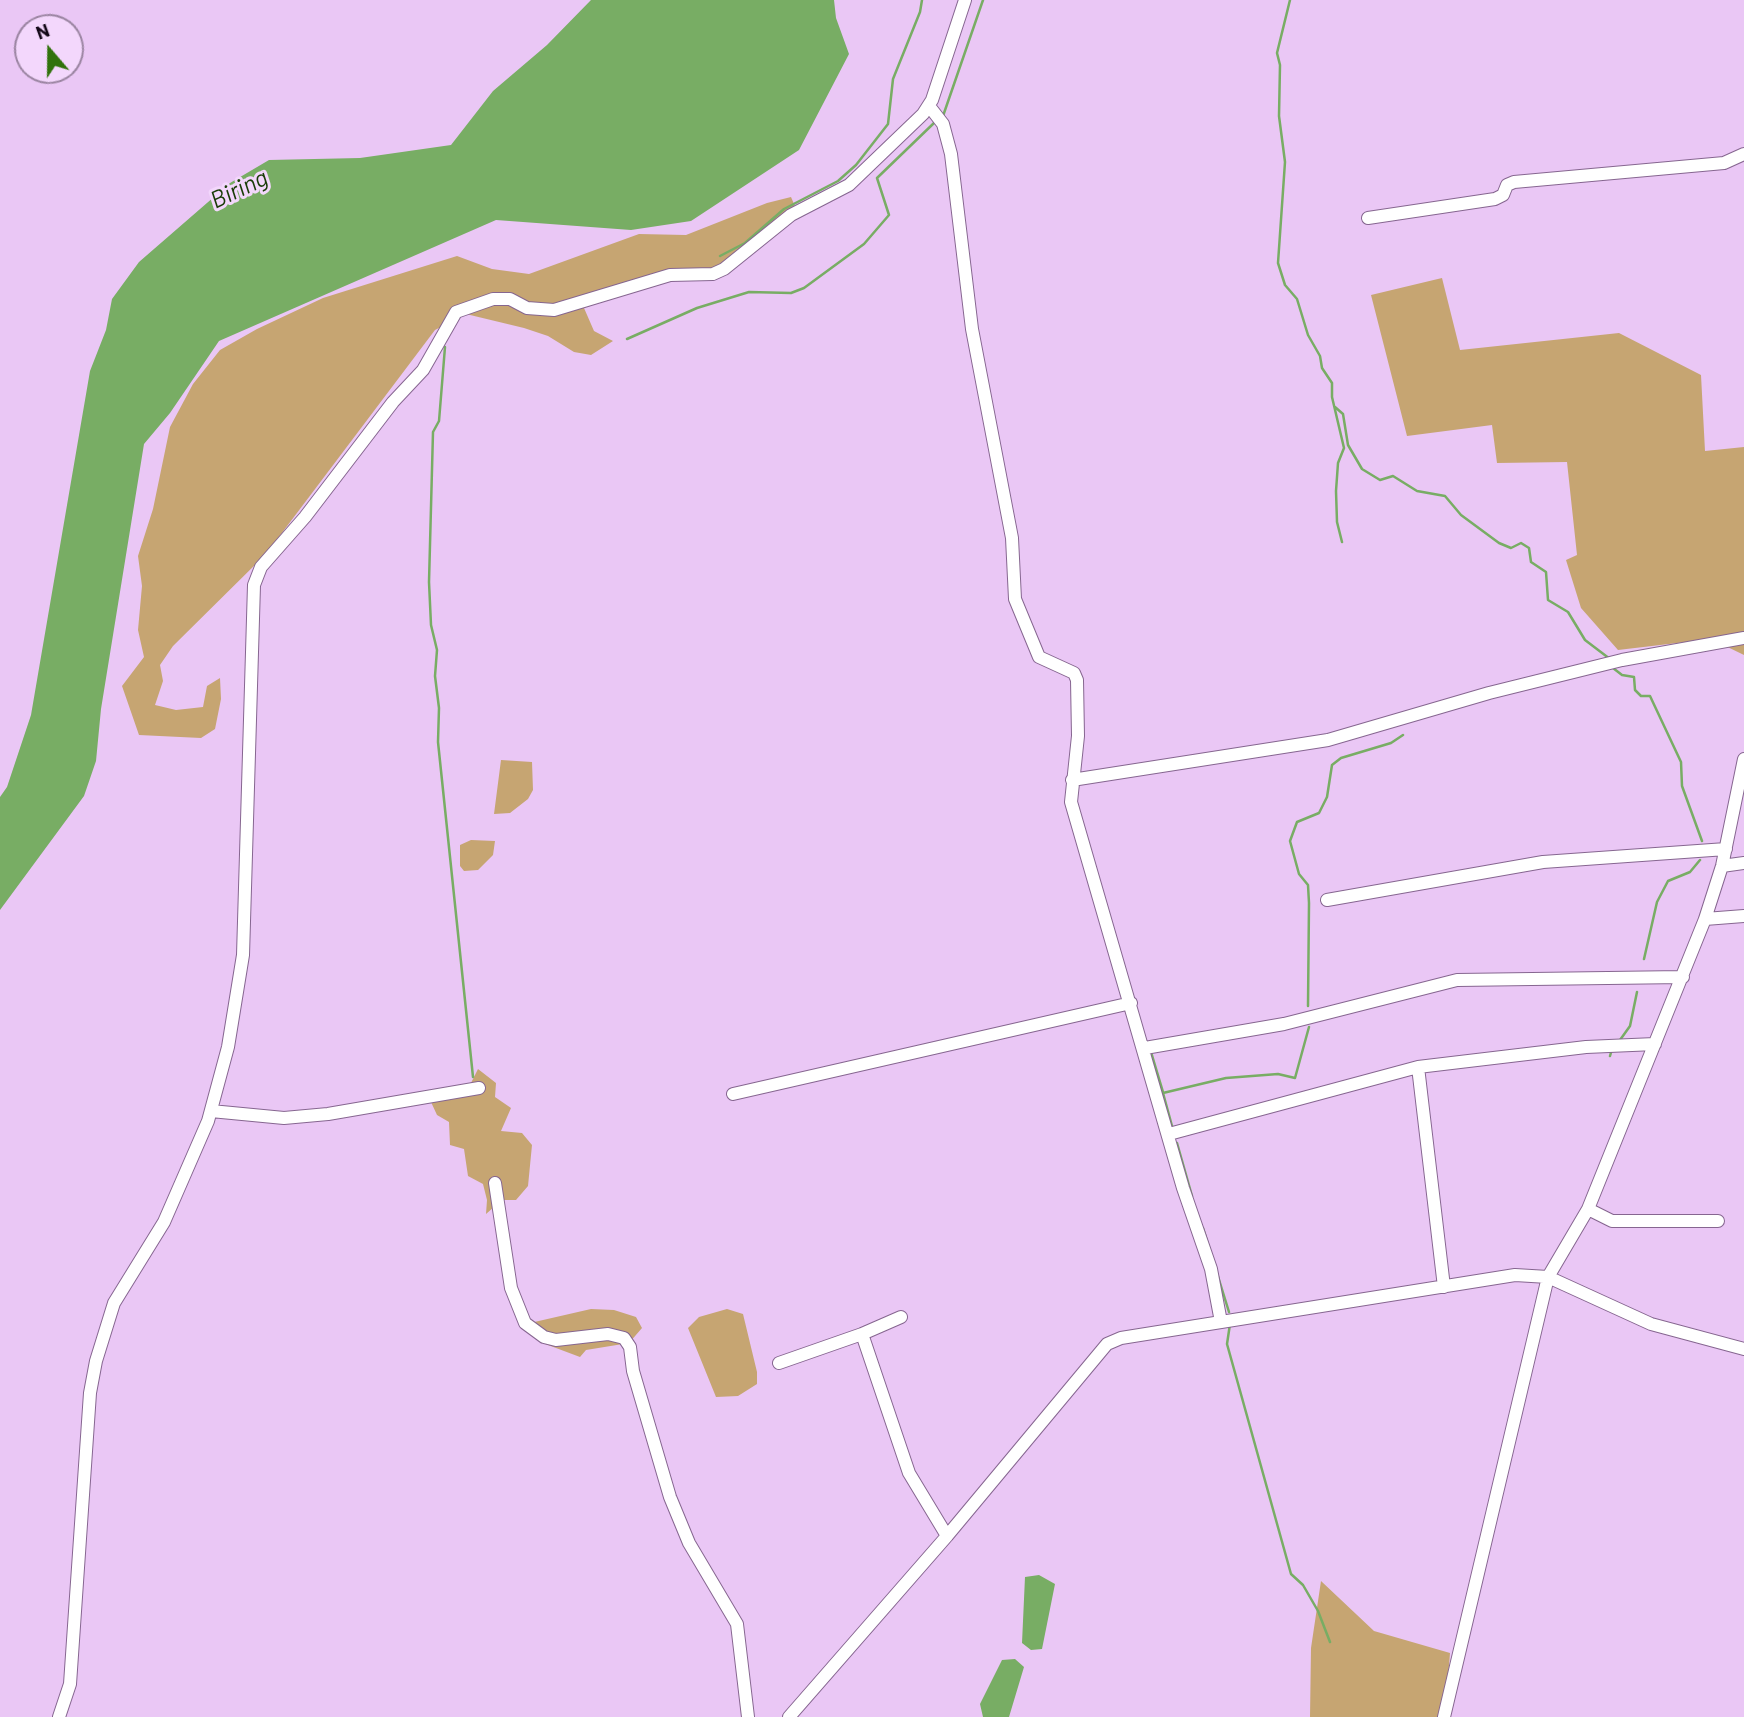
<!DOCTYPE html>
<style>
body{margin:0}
#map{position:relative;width:1744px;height:1717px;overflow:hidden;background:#eac7f5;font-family:Barlow,sans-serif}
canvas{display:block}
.north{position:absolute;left:14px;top:14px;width:70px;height:70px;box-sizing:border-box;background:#f3d7fc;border:2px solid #9a84a1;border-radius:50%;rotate:340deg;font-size:19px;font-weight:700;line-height:28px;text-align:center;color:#140818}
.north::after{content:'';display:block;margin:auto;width:24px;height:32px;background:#31720c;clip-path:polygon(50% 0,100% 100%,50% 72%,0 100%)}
</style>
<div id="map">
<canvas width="1744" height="1717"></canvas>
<div class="north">N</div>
</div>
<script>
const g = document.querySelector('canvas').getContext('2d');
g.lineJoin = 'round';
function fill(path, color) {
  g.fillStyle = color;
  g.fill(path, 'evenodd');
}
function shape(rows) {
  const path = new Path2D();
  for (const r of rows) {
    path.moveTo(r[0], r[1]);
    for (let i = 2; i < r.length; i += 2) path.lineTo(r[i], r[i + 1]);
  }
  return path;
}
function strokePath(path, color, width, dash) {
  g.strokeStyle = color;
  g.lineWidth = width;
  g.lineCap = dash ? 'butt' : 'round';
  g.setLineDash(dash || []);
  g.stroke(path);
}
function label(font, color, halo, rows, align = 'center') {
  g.font = font + ' Barlow,sans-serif';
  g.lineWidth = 6;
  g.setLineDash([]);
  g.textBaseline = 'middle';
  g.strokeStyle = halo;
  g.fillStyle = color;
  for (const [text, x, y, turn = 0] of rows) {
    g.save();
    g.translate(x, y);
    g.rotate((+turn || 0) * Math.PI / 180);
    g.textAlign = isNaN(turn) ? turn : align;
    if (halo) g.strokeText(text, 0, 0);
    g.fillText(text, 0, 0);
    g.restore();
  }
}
fill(shape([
 [791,197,797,211,737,264,628,291,584,308,594,331,613,341,591,355,574,352,548,336,524,328,466,314,435,330,266,554,173,646,160,665,163,681,155,705,176,710,203,707,207,686,220,678,221,699,215,729,201,738,139,735,122,686,144,657,138,630,142,586,138,556,153,509,170,427,193,384,220,350,257,329,323,298,457,256,492,269,529,274,639,234,686,235,767,203],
 [1442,278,1460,350,1619,333,1701,375,1705,451,1744,447,1744,655,1711,639,1618,650,1581,608,1566,560,1577,555,1567,462,1497,463,1492,425,1407,436,1371,295],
 [501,760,532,762,533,790,528,799,510,813,494,814],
 [471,840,495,841,493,855,478,870,464,871,460,866,460,845],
 [478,1069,496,1083,495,1097,511,1108,501,1131,522,1133,532,1145,528,1186,516,1200,502,1200,486,1214,487,1200,483,1184,468,1176,464,1149,450,1145,449,1122,437,1115,431,1102,470,1085],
 [591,1309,614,1310,636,1317,642,1328,629,1343,586,1350,580,1357,540,1342,531,1333,530,1323],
 [727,1309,743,1314,757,1372,757,1384,738,1396,716,1397,688,1328,699,1317],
 [1321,1581,1374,1631,1450,1653,1445,1717,1310,1717,1311,1648]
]), '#c6a572');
fill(shape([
 [591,0,834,0,836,18,849,54,799,150,691,221,631,230,496,220,219,341,170,413,144,444,101,709,96,761,84,796,0,910,0,797,7,787,31,715,90,371,106,330,112,299,139,262,230,183,269,160,360,158,451,145,493,91,547,45],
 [1039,1575,1055,1584,1042,1649,1031,1650,1022,1643,1025,1577],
 [1015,1659,1024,1667,1009,1717,983,1717,980,1704,1002,1660]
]), '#78ad64');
strokePath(shape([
 [1290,0,1277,53,1280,65,1279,116,1285,162,1278,263,1285,285,1297,299,1308,335,1320,356,1322,368,1332,383,1332,397,1344,448,1338,463,1336,491,1337,522,1342,542],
 [943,116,983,0],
 [720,256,745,243,784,209,838,181,856,165,888,124,893,79,920,12,922,0],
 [627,339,697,308,749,292,791,293,804,288,864,244,889,215,877,178,934,123],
 [445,347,439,421,433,432,429,582,431,625,437,650,435,676,439,708,438,742,473,1077],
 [1335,407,1343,414,1348,445,1362,469,1380,480,1393,476,1417,491,1445,496,1461,515,1499,543,1511,548,1521,543,1529,548,1531,562,1546,572,1548,600,1568,612,1585,640,1610,659],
 [1613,668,1622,675,1634,677,1635,690,1641,696,1650,696,1681,762,1682,786,1702,841],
 [1644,959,1657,902,1668,881,1690,872,1700,860],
 [1308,1006,1309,903,1308,885,1299,874,1290,841,1297,822,1319,813,1327,797,1332,765,1341,758,1391,743,1403,735],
 [1620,1040,1630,1026,1637,992],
 [1151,1052,1163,1092],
 [1610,1056,1612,1049],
 [1172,1126,1163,1093,1226,1078,1278,1074,1295,1078,1309,1027],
 [1177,1143,1192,1196],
 [1203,1228,1229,1312],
 [1230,1324,1227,1344,1291,1574,1303,1585,1318,1611,1330,1642]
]), '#78ad64', 2.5);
const minor = shape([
 [929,106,943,124,951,154,972,329,1012,538,1015,599,1039,657,1074,673,1077,680,1078,736,1071,802,1183,1188,1211,1269,1221,1322],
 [1368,218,1495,199,1503,195,1507,185,1514,182,1724,163,1744,154],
 [1072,780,1328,740,1489,693,1622,660,1744,638],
 [1722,866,1744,863],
 [1327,900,1543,862,1726,849],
 [1705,919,1744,916],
 [1145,1048,1284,1024,1457,980,1683,977],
 [1418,1067,1444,1287],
 [733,1094,1131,1003],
 [211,1111,284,1118,328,1114,479,1088],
 [1169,1134,1418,1067,1586,1047,1655,1044],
 [495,1183,511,1288,525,1323,544,1337,556,1340,608,1334,624,1338,630,1347,633,1371,670,1497,689,1543,737,1624,748,1717],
 [1588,1209,1612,1221,1718,1221],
 [862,1334,901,1317],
 [779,1363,862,1334,909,1473,947,1536],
 [59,1717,70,1684,90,1393,96,1361,114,1303,164,1222,208,1121,228,1047,243,955,254,585,261,567,305,517,393,402,423,370,456,312,493,299,510,299,527,308,554,310,670,275,713,274,724,269,791,215,849,185,923,114,932,100,965,0],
 [789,1717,947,1536,1107,1344,1121,1338,1515,1275,1548,1277,1651,1324,1744,1349],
 [1444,1717,1548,1277,1588,1209,1705,919,1722,866,1744,759]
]);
strokePath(minor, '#866690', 14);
strokePath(minor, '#fff', 12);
label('italic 24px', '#193c07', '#f3d7fc', [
 ["Biring",239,189,-25]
]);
</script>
